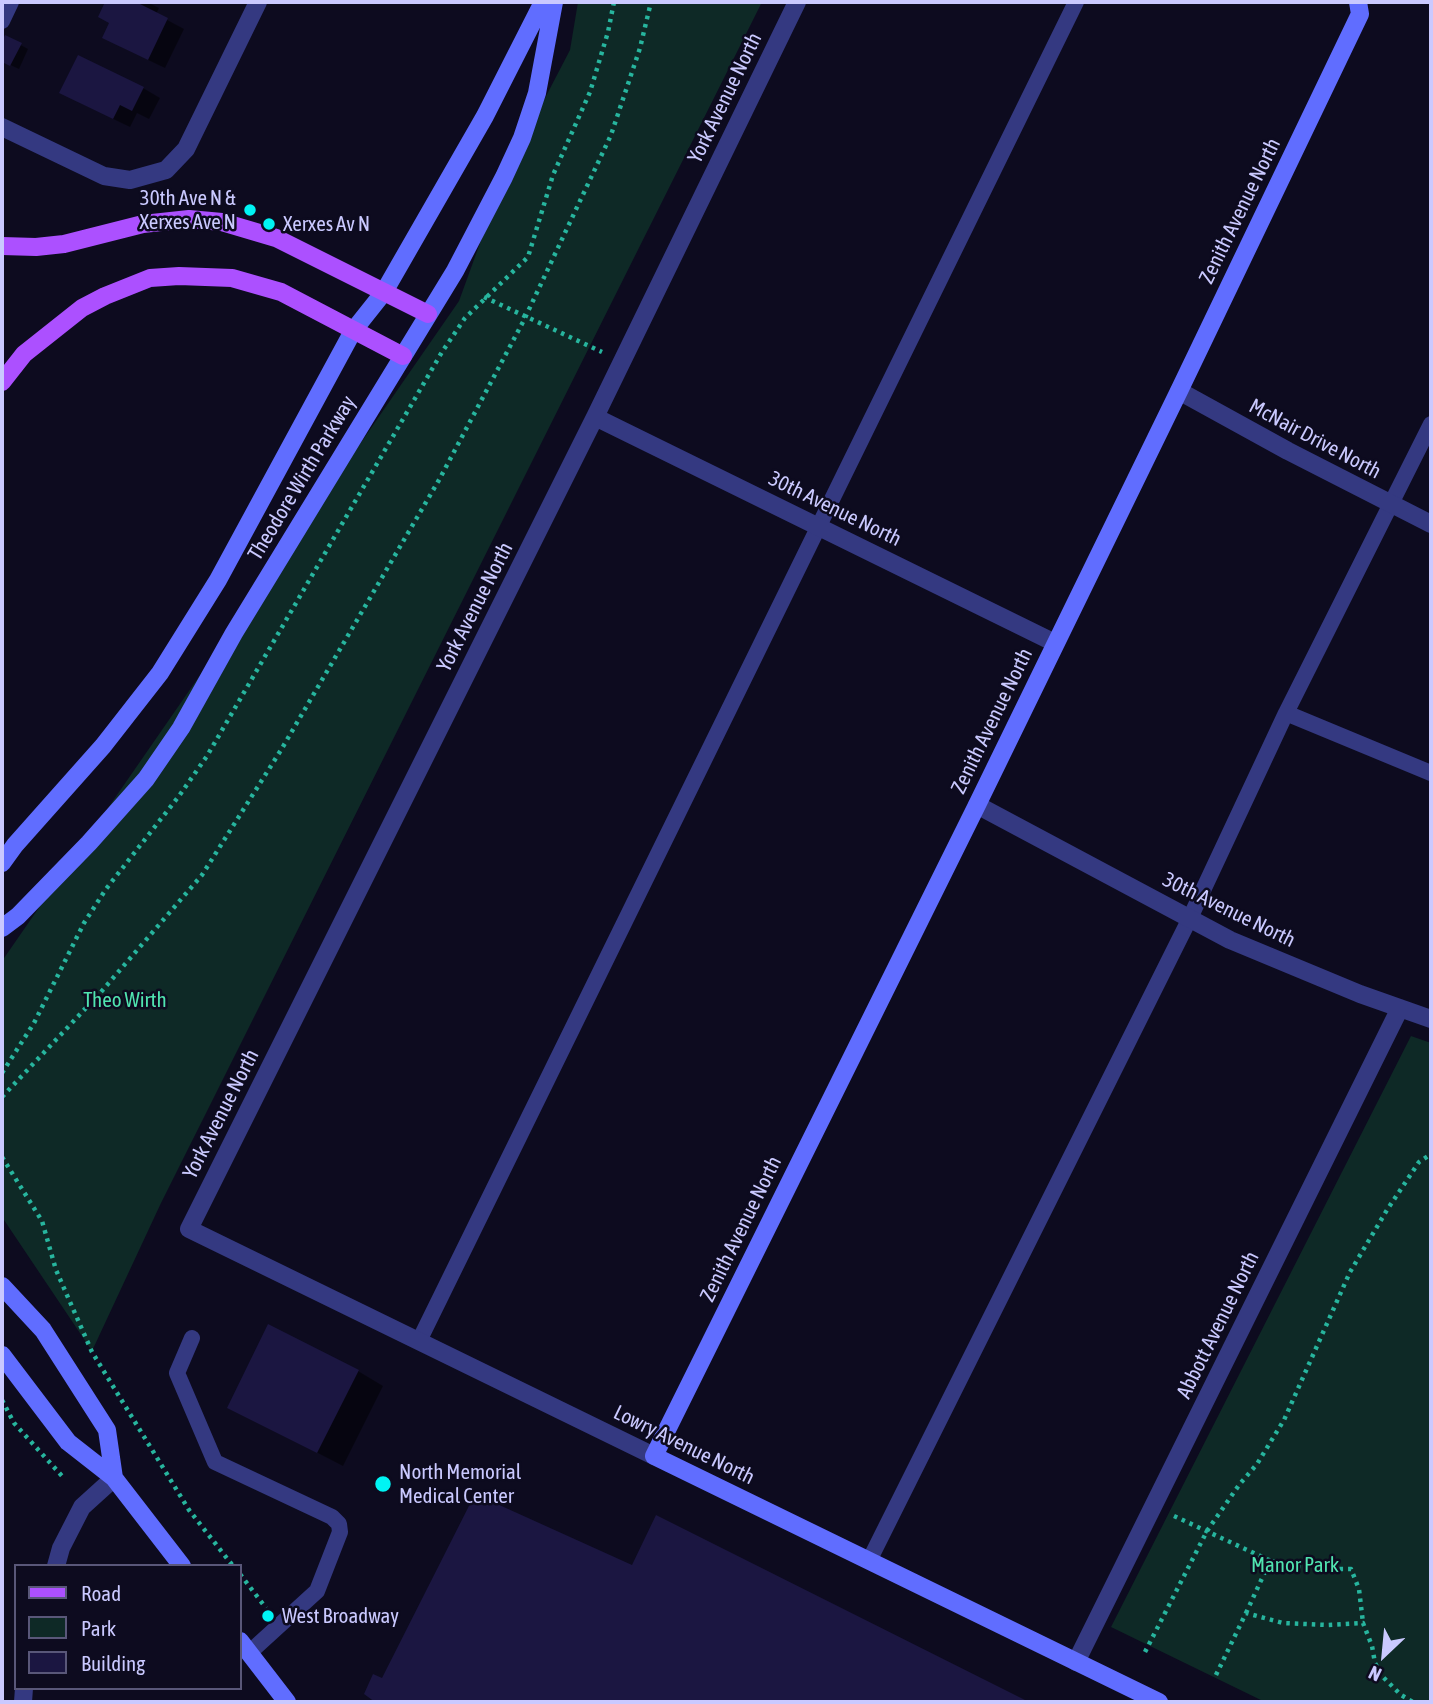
<!DOCTYPE html>
<style>
body{margin:0}
#map{position:relative;width:1433px;height:1704px;overflow:hidden;background:#0d0b1f;font-family:"Asap Condensed",sans-serif}
canvas{display:block}
.frame{position:absolute;inset:0;border:4px solid #cac9ff;pointer-events:none}
.legend{position:absolute;left:14px;top:1564px;width:228px;height:126px;box-sizing:border-box;background:#0d0b1f;border:2px solid #595779;margin:0;padding:9px 12px;list-style:none;font-size:21px;color:#cac9ff}
.legend li{display:flex;align-items:center;gap:14px;height:35px}
.legend b{width:35px;border:2px solid #595779}
.north{position:absolute;left:1349px;top:1620px;width:70px;height:70px;-webkit-text-stroke:5px #0d0b1f;paint-order:stroke;rotate:206deg;font-size:19px;font-weight:700;line-height:28px;text-align:center;color:#cac9ff}
.north::after{content:'';display:block;margin:auto;width:24px;height:32px;background:#cac9ff;clip-path:polygon(50% 0,100% 100%,50% 72%,0 100%)}
</style>
<div id="map">
<canvas width="1433" height="1704"></canvas>
<div class="frame"></div>
<ul class="legend">
<li><b style="height:9px;background:#ac50ff"></b>Road</li>
<li><b style="height:19px;background:#0e2926"></b>Park</li>
<li><b style="height:19px;background:#1b1641"></b>Building</li>
</ul>
<div class="north">N</div>
</div>
<script>
const g = document.querySelector('canvas').getContext('2d');
g.lineJoin = 'round';
function fill(path, color) {
  g.fillStyle = color;
  g.fill(path, 'evenodd');
}
function shape(rows) {
  const path = new Path2D();
  for (const r of rows) {
    path.moveTo(r[0], r[1]);
    for (let i = 2; i < r.length; i += 2) path.lineTo(r[i], r[i + 1]);
  }
  return path;
}
function strokePath(path, color, width, dash) {
  g.strokeStyle = color;
  g.lineWidth = width;
  g.lineCap = dash ? 'butt' : 'round';
  g.setLineDash(dash || []);
  g.stroke(path);
}
function label(font, color, halo, rows, align = 'center') {
  g.font = font + ' "Asap Condensed",sans-serif';
  g.lineWidth = 5;
  g.setLineDash([]);
  g.textBaseline = 'middle';
  g.strokeStyle = halo;
  g.fillStyle = color;
  for (const [text, x, y, turn = 0] of rows) {
    g.save();
    g.translate(x, y);
    g.rotate((+turn || 0) * Math.PI / 180);
    g.textAlign = isNaN(turn) ? turn : align;
    if (halo) g.strokeText(text, 0, 0);
    g.fillText(text, 0, 0);
    g.restore();
  }
}
fill(shape([
 [578,2,762,2,161,1203,92,1351,2,1217,2,961,459,301,504,177,570,50],
 [1411,1036,1431,1043,1431,1702,1265,1702,1111,1627]
]), '#0e2926');
fill(shape([
 [107,2,118,6,120,2,147,2,159,8,156,14,184,29,165,68,121,47,111,23,100,17],
 [6,37,28,49,19,69,2,61,2,45],
 [143,88,160,98,149,119,137,113,130,127,78,102],
 [358,1371,383,1386,343,1466,229,1407],
 [656,1517,1025,1702,379,1702,366,1694,383,1680,633,1567]
]), '#0007');
fill(shape([
 [105,2,117,4,118,2,141,2,140,4,168,18,148,60,102,38,109,23,98,17],
 [5,35,22,43,10,66,2,62,2,41],
 [78,55,144,87,132,111,120,105,113,119,59,93],
 [268,1324,359,1370,317,1453,227,1408],
 [475,1494,632,1565,656,1515,1029,1702,375,1702,364,1694,373,1674,382,1678]
]), '#1b1641');
strokePath(shape([
 [484,297,602,352],
 [2,1073,34,1023,84,923,106,889,179,796,207,756,442,352,465,318,528,257,553,175,590,92,608,32,614,2],
 [2,1097,101,992,202,875,281,750,439,480,524,320,611,135,640,48,651,2],
 [2,1157,42,1221,56,1270,92,1352,189,1510,233,1566],
 [2,1400,14,1423,62,1476],
 [1174,1516,1271,1561],
 [240,1574,266,1608],
 [1246,1613,1270,1561,1317,1569,1351,1569,1359,1589,1363,1623],
 [1145,1652,1207,1531,1239,1485,1257,1464,1284,1420,1350,1272,1387,1210,1419,1162,1431,1154],
 [1216,1675,1246,1613,1283,1623,1328,1625,1363,1623,1372,1646,1375,1663,1382,1676,1401,1695,1413,1702]
]), '#27b59e', 4.5, [3.5, 5]);
strokePath(shape([
 [2,21,11,2],
 [1286,713,1431,773],
 [192,1338,177,1373,215,1462,332,1517,339,1524,340,1532,317,1591,249,1653],
 [419,1341,1076,2],
 [869,1561,1190,918,1286,713,1431,424]
]), '#343981', 16);
strokePath(shape([
 [2,127,104,176,130,180,166,170,186,149,258,2],
 [1179,391,1288,451,1431,524],
 [595,417,1055,643],
 [977,805,1230,940,1360,994,1431,1019],
 [654,1456,189,1229,595,417,797,2],
 [56,1566,61,1548,82,1507,114,1478],
 [1076,1662,1400,1008],
 [23,1702,24,1688]
]), '#343981', 18);
strokePath(shape([
 [2,863,15,845,103,746,160,673,218,580,353,331,384,292,485,116,543,2],
 [2,928,18,916,89,843,146,779,181,728,234,633,455,271,504,177,522,138,537,93,554,2],
 [2,1286,43,1330,107,1430,114,1478],
 [2,1355,68,1442,114,1478,182,1566],
 [240,1641,287,1702],
 [1159,1702,654,1456,977,805,1179,391,1360,14,1358,2]
]), '#606dff', 18);
strokePath(shape([
 [2,246,36,247,64,244,143,224,189,219,222,222,276,238,428,314],
 [2,382,24,354,82,308,105,296,150,278,179,276,232,278,281,292,403,356]
]), '#ac50ff', 18);
for (const [x, y, r, color] of [
 [250,210,7,"#00f4f4"],
 [269,224,7,"#00f4f4"],
 [383,1484,9,"#00f4f4"],
 [268,1616,7,"#00f4f4"]
]) {
  const dot = new Path2D();
  dot.arc(x, y, r, 0, 2 * Math.PI);
  g.fillStyle = color;
  g.fill(dot);
  strokePath(dot, '#0d0b1f', 2.5);
}
label('21px', '#cac9ff', '#0d0b1f', [
 ["York Avenue North",725,98,-64],
 ["Zenith Avenue North",1240,211,-64],
 ["McNair Drive North",1315,439,28],
 ["Theodore Wirth Parkway",302,478,-59],
 ["30th Avenue North",835,509,26],
 ["York Avenue North",475,607,-63],
 ["Zenith Avenue North",992,721,-64],
 ["30th Avenue North",1229,910,26],
 ["York Avenue North",221,1114,-63],
 ["Zenith Avenue North",741,1229,-64],
 ["Abbott Avenue North",1218,1325,-64],
 ["Lowry Avenue North",684,1445,26]
]);
label('21px', '#cac9ff', '#0d0b1f', [
 ["30th Ave N &",236,198,"right"],
 ["Xerxes Ave N",236,222,"right"],
 ["Xerxes Av N",283,224],
 ["North Memorial",399,1472],
 ["Medical Center",399,1496],
 ["West Broadway",282,1616]
], 'left');
label('21px', '#50e4b0', '#0d0b1f', [
 ["Theo Wirth",125,1000],
 ["Manor Park",1295,1565]
]);
</script>
